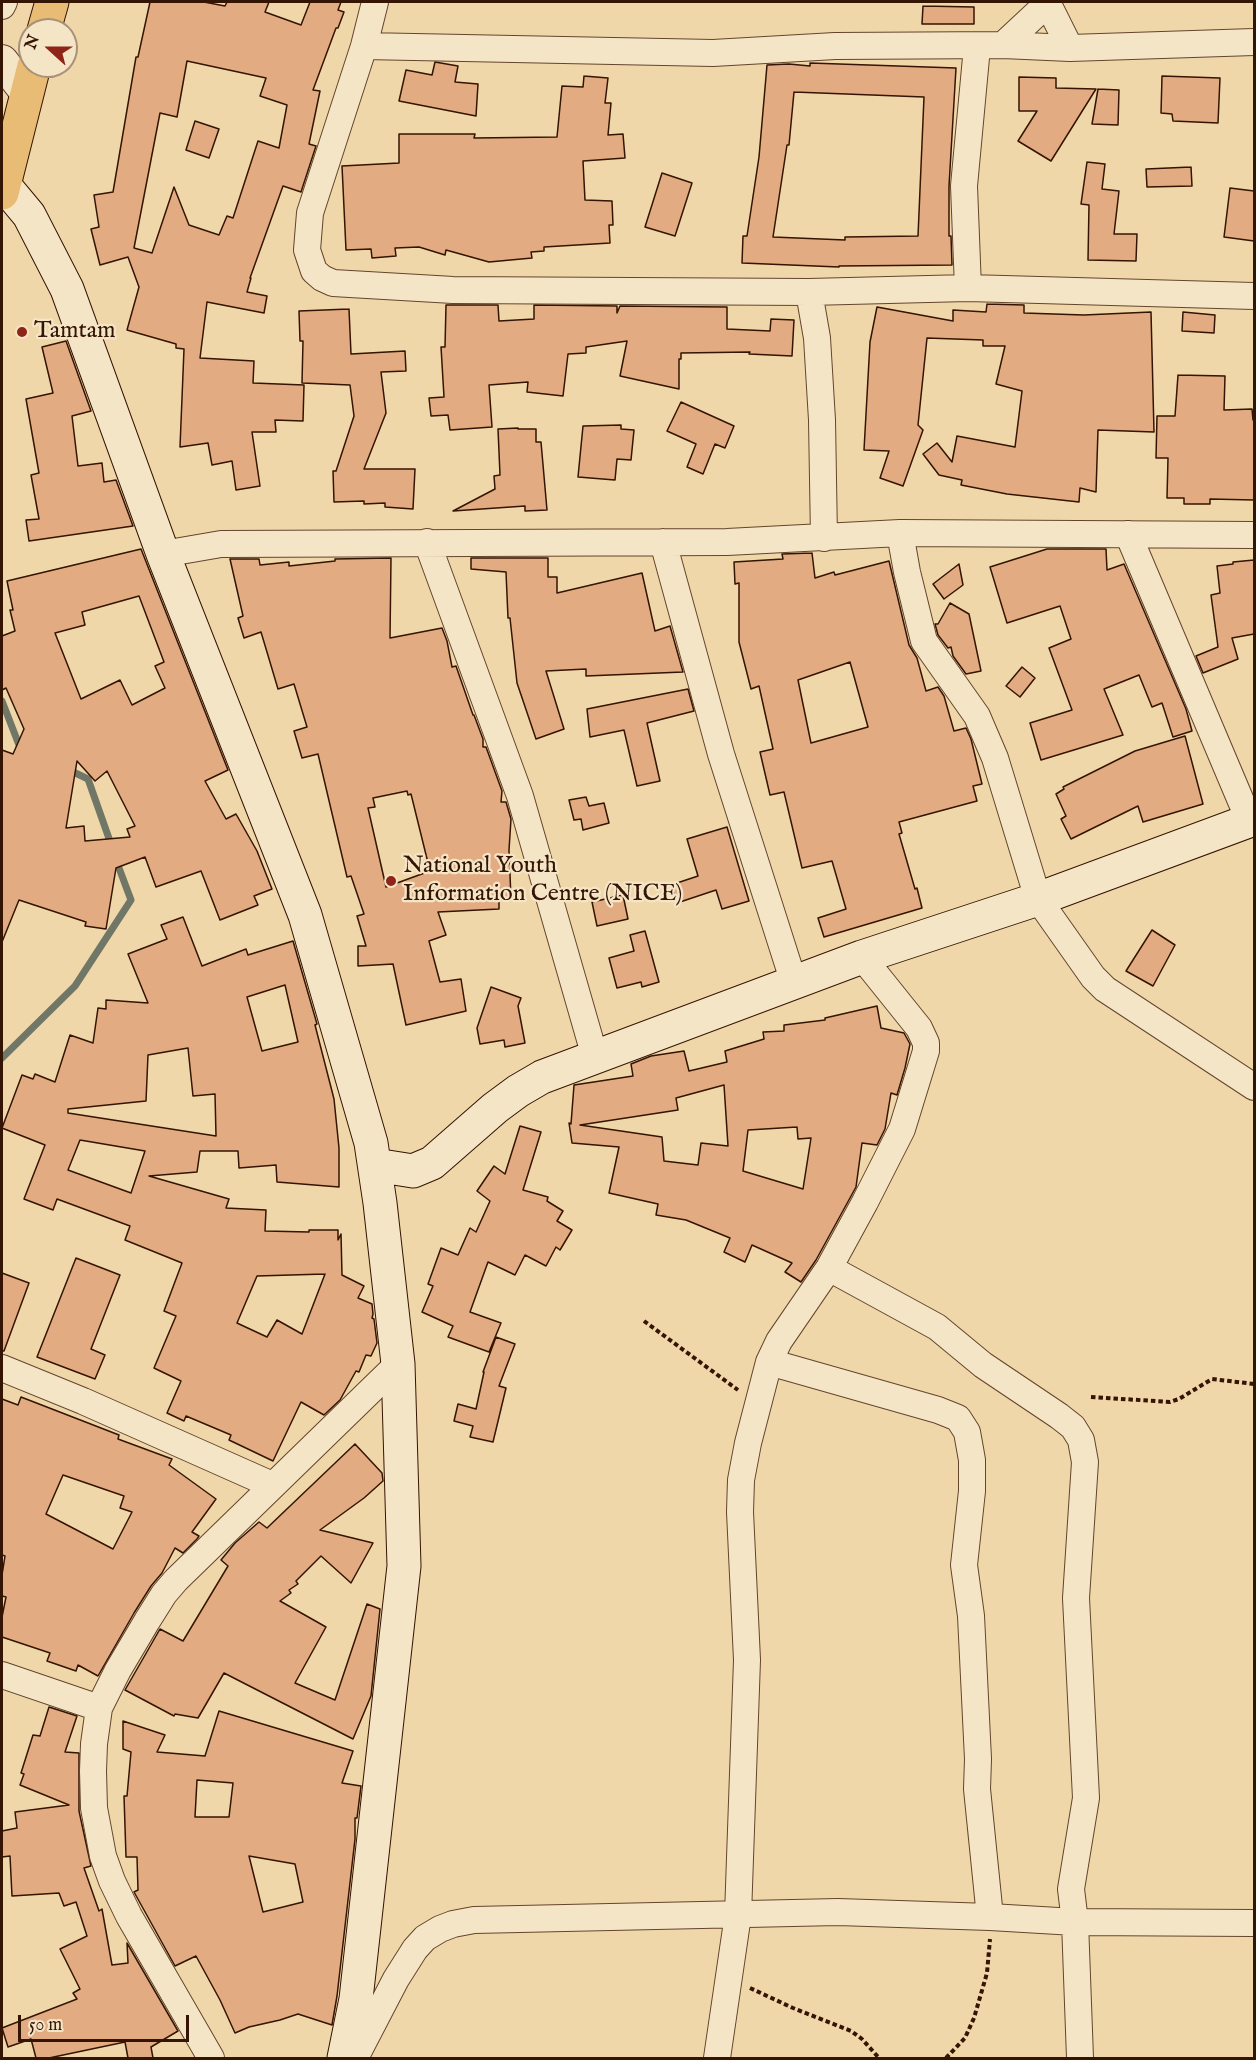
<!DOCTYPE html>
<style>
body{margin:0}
#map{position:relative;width:1256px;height:2060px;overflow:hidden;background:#f0d7a9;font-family:"IM FELL English",serif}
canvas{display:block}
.frame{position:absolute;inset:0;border:3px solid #341402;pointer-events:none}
.north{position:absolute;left:18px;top:18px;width:60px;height:60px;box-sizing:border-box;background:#f5e5c7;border:2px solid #a89178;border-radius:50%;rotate:291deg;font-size:16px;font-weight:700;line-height:24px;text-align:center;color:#341402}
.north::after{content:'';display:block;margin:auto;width:21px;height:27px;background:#8f2418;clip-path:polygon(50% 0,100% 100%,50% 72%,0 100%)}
.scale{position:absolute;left:18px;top:2015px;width:171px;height:27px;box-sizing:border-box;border:3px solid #341402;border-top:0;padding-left:8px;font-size:18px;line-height:21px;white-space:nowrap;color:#341402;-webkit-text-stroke:4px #f5e5c7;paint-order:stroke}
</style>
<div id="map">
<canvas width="1256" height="2060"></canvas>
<div class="frame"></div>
<div class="north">N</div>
<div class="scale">50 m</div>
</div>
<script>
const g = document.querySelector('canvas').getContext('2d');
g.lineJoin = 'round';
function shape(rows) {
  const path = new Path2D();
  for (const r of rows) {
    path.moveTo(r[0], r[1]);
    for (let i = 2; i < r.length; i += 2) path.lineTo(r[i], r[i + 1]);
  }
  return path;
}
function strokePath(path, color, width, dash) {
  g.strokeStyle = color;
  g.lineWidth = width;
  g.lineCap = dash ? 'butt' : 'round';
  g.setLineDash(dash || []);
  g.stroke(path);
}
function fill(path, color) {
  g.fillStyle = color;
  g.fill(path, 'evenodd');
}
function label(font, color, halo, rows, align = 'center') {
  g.font = font + ' "IM FELL English",serif';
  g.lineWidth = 4.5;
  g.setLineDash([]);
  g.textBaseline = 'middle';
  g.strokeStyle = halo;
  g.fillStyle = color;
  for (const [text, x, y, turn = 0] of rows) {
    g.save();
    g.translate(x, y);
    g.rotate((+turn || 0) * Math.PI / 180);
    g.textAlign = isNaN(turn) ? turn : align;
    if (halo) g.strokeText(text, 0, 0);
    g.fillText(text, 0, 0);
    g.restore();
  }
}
strokePath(shape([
 [2,701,19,745,23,747],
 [67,769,88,779,112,847],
 [2,1058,75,986,131,900,116,860]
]), '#717767', 7);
const building = shape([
 [150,2,204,2,225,6,227,2,269,2,265,12,301,25,310,2,341,2,338,10,344,12,338,28,336,28,313,90,320,91,309,144,316,146,301,192,283,186,250,278,251,278,247,292,267,296,264,313,207,302,200,358,254,361,253,383,304,385,303,421,275,420,276,432,252,432,260,486,236,490,232,461,212,465,208,443,180,447,184,349,176,348,176,344,127,330,139,287,128,257,100,265,91,229,99,227,94,195,113,192,136,57,138,57,150,2],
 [187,61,266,78,260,96,287,105,279,148,258,141,233,218,227,216,219,235,189,225,174,187,152,253,134,248,160,113,177,117,187,61],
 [923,6,974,7,974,24,922,24,923,6],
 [435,62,458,66,455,82,478,84,476,116,399,101,406,70,432,75,435,62],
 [810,63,956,68,949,186,949,236,951,236,952,265,839,266,839,267,742,263,743,236,747,236,759,157,767,65,789,64,810,66,810,63],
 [794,92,924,97,918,236,845,237,845,240,773,237,787,145,789,145,794,92],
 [584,76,608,78,605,103,611,103,608,135,623,134,625,158,583,161,585,200,612,201,613,225,609,225,610,243,544,247,544,251,531,252,532,258,489,262,446,250,445,255,419,247,395,248,396,256,372,258,371,249,346,250,342,166,399,163,399,134,475,134,474,138,557,137,562,86,583,87,584,76],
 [1162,76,1220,78,1218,123,1173,121,1172,114,1161,113,1162,76],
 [1019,77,1056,78,1056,88,1096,89,1051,161,1018,141,1037,111,1019,111,1019,77],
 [1098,89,1119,90,1118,125,1092,124,1098,89],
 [195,121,219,129,209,158,186,150,195,121],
 [1087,162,1105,164,1102,189,1119,191,1114,234,1137,234,1136,261,1088,260,1089,205,1081,204,1087,162],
 [1191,167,1192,186,1147,187,1146,169,1191,167],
 [662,173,692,183,675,236,645,227,662,173],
 [1230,188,1254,191,1254,241,1224,237,1230,188],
 [987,304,1024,305,1024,313,1084,315,1151,312,1154,432,1098,430,1096,492,1080,488,1079,502,1007,494,961,485,962,480,939,475,923,454,937,443,952,462,957,436,1015,447,1022,391,996,384,1005,346,983,346,983,340,927,338,918,425,923,430,903,486,880,478,889,451,864,450,870,342,877,307,953,321,953,310,986,312,987,304],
 [446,305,498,305,499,321,534,319,534,305,617,306,617,313,620,306,727,307,727,329,770,331,771,319,794,320,792,356,749,354,750,352,681,353,681,359,679,359,679,389,620,376,627,341,586,347,586,353,568,354,563,396,527,392,528,382,489,385,492,427,450,430,448,415,431,416,429,398,444,397,441,347,445,347,446,305],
 [349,309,351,354,405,351,406,371,381,372,386,413,364,469,415,469,413,509,385,507,385,503,364,504,364,501,334,502,333,471,336,471,354,416,350,385,302,383,303,341,300,341,299,311,349,309],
 [1183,312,1215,315,1214,333,1182,331,1183,312],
 [66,341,91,411,72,416,78,466,102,463,104,482,116,480,133,526,29,541,26,520,39,519,31,475,39,473,26,399,53,393,42,347,66,341],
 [1178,375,1225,376,1224,410,1252,409,1253,420,1254,420,1254,500,1210,499,1210,504,1184,504,1184,498,1167,498,1168,458,1156,458,1157,416,1175,416,1178,375],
 [681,402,734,426,725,448,715,444,703,474,687,467,696,444,667,431,681,402],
 [621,425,621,429,634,430,631,460,617,459,615,480,578,477,583,426,621,425],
 [518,428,518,429,536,429,536,442,541,442,547,510,525,511,525,506,453,511,495,489,494,476,500,475,498,429,518,428],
 [141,549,228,770,205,781,226,819,236,814,257,851,272,889,254,896,258,905,220,920,201,871,156,887,145,857,116,868,106,929,85,926,86,922,19,900,2,942,2,750,13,754,24,729,6,688,2,690,2,636,15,631,10,610,13,610,7,581,141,549],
 [139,596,164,662,155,666,165,688,132,705,120,680,81,699,55,633,85,625,82,612,139,596],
 [77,761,95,781,107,771,135,826,127,829,130,837,85,841,84,826,66,828,77,761],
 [1047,549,1106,549,1107,570,1124,564,1186,709,1192,731,1173,737,1162,703,1152,707,1139,675,1104,689,1123,735,1041,760,1030,723,1072,710,1049,648,1071,639,1060,606,1007,623,990,567,1047,549],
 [812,553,815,578,834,572,835,575,889,561,909,645,917,658,926,691,938,687,944,696,954,731,966,728,971,739,982,784,973,786,977,801,899,822,902,833,899,834,915,889,917,888,922,908,824,937,818,918,846,909,832,861,802,868,784,792,770,795,760,752,773,749,759,686,751,689,739,642,739,583,735,584,734,562,783,559,782,554,812,553],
 [850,662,868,727,811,743,798,680,850,662],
 [391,558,390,638,442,628,447,641,452,667,456,666,473,715,474,715,483,739,483,747,486,747,502,791,501,802,506,802,511,819,509,850,511,899,499,900,499,909,438,912,446,935,429,941,440,982,461,979,466,1011,406,1025,393,964,358,966,358,946,366,946,357,916,364,914,351,876,347,877,318,754,302,758,294,731,307,727,294,684,278,689,261,632,244,638,238,618,243,616,230,559,259,559,260,565,289,562,289,566,335,561,335,559,391,558],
 [407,791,408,795,411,794,430,871,386,887,368,808,375,807,373,798,407,791],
 [471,558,548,558,548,577,557,577,557,593,642,573,655,631,670,626,683,672,586,676,586,669,546,671,564,729,536,739,517,683,510,618,508,618,506,572,471,569,471,558],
 [1254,560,1254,634,1232,638,1238,659,1203,673,1196,656,1218,647,1211,595,1220,593,1217,566,1233,564,1233,562,1254,560],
 [959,564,963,585,944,599,933,584,959,564],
 [950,603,969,614,981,671,966,674,953,656,951,647,948,648,938,635,935,624,938,624,950,603],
 [1022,667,1035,678,1020,697,1006,686,1022,667],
 [688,689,694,711,647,723,660,781,637,786,624,730,590,737,587,709,688,689],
 [1185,736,1203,804,1143,822,1138,806,1071,839,1061,819,1066,816,1056,794,1064,789,1063,787,1135,751,1185,736],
 [586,797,589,806,604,803,609,823,583,830,581,819,574,820,569,800,586,797],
 [727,827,749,901,722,909,716,890,677,903,671,885,698,876,687,839,727,827],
 [623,895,628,919,597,926,592,902,623,895],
 [183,917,202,966,246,949,248,955,293,941,317,1024,315,1025,334,1099,339,1148,339,1187,277,1182,276,1165,239,1168,238,1151,200,1151,197,1172,149,1176,229,1199,226,1208,266,1210,265,1231,309,1232,309,1230,338,1230,338,1240,341,1234,342,1275,364,1286,358,1298,372,1304,373,1314,372,1318,374,1319,377,1343,371,1356,366,1355,359,1372,356,1371,340,1400,324,1415,301,1402,273,1461,229,1440,231,1435,186,1416,184,1421,167,1413,181,1381,154,1368,176,1316,164,1311,182,1263,125,1240,130,1226,57,1199,53,1210,24,1199,45,1145,2,1128,22,1075,33,1079,35,1074,55,1082,70,1035,93,1043,98,1008,106,1009,106,1000,148,1003,128,954,167,939,161,925,183,917],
 [285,985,298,1042,262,1051,247,997,285,985],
 [188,1048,193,1096,215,1094,216,1136,68,1113,68,1109,146,1101,148,1055,188,1048],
 [80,1140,145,1151,131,1193,68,1170,80,1140],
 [325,1274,302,1334,277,1320,267,1337,237,1323,257,1276,325,1274],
 [1152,930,1175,945,1153,986,1126,971,1152,930],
 [645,931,659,982,642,987,641,982,617,988,609,958,634,951,630,935,645,931],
 [491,987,521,998,518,1006,525,1043,505,1047,504,1040,480,1044,477,1028,491,987],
 [877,1006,881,1028,904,1033,910,1044,905,1068,897,1095,891,1093,885,1129,877,1145,862,1143,856,1187,816,1260,801,1282,785,1272,792,1263,752,1245,745,1262,724,1252,730,1238,686,1220,656,1215,658,1204,609,1193,619,1147,572,1143,569,1123,571,1124,574,1085,633,1076,631,1064,651,1056,684,1051,689,1071,727,1062,725,1051,764,1039,763,1032,784,1031,784,1025,825,1020,825,1018,877,1006],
 [724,1085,728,1146,701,1143,698,1165,664,1161,662,1137,580,1125,678,1110,676,1098,724,1085],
 [797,1127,798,1139,811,1138,803,1189,743,1171,748,1130,797,1127],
 [520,1126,541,1132,523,1190,548,1197,547,1201,563,1211,557,1221,572,1230,560,1250,556,1247,546,1266,525,1255,515,1275,488,1262,470,1312,501,1323,489,1352,448,1337,453,1326,422,1312,433,1286,428,1284,441,1248,458,1255,470,1228,476,1232,490,1201,477,1191,494,1166,505,1174,520,1126],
 [76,1258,120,1275,91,1349,105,1355,95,1379,37,1357,76,1258],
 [2,1273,29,1283,4,1351,2,1351,2,1273],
 [496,1337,515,1344,499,1386,506,1388,493,1442,470,1437,473,1426,454,1421,458,1404,476,1409,484,1372,483,1372,496,1337],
 [21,1397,119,1435,118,1439,172,1459,169,1465,216,1499,192,1532,199,1536,197,1539,183,1553,175,1548,162,1573,151,1586,134,1613,98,1676,78,1665,76,1671,47,1661,50,1653,2,1637,2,1617,6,1597,2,1596,2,1575,5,1556,2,1555,2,1399,18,1405,21,1397],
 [63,1475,124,1496,120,1508,132,1512,113,1549,46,1514,63,1475],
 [355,1444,382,1473,383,1481,364,1498,320,1530,373,1543,351,1583,321,1556,296,1581,298,1584,289,1590,291,1593,280,1601,326,1627,295,1683,335,1700,367,1604,380,1609,371,1696,353,1739,224,1673,198,1718,175,1714,174,1716,125,1690,160,1629,183,1641,228,1566,221,1560,235,1543,259,1522,267,1528,355,1444],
 [49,1707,77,1716,65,1752,79,1753,79,1811,91,1866,84,1868,99,1911,102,1909,112,1965,128,1963,127,1943,178,2031,151,2047,153,2058,128,2058,125,2042,49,2058,36,2058,31,2039,8,2047,2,2028,77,1999,73,1993,80,1989,60,1949,87,1936,76,1902,64,1906,59,1893,12,1896,10,1856,2,1857,2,1831,17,1828,15,1812,69,1805,20,1785,24,1774,21,1773,33,1735,40,1736,49,1707],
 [219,1711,353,1751,342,1783,361,1786,357,1818,355,1818,355,1839,337,1996,332,2025,298,2014,280,2020,249,2027,235,2033,220,2000,196,1956,175,1966,134,1892,138,1890,137,1857,126,1857,124,1796,127,1796,131,1752,123,1749,123,1721,165,1735,157,1752,205,1756,219,1711],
 [197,1780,233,1783,229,1817,195,1817,197,1780],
 [249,1856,295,1864,303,1902,263,1912,249,1856]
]);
fill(building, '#e2ab82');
strokePath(building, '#341402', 1.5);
const minor = shape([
 [375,2,364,46,310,213,307,250,314,271,322,278,333,283,453,290,809,292,968,288,1254,296],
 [1047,2,1070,48],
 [2,6,4,2],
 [1003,45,1047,4],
 [364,46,713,53,835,46,1003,45,1070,48,1254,42],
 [968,288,964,186,977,47],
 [809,292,817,338,822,420,824,538],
 [900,533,907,572,924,641,977,716,995,758,1038,899,1093,977,1105,989,1254,1087],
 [1128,534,1249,820],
 [427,542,520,796,595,1057],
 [663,542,721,754,794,983],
 [163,554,221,544,727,542,900,533,1254,535],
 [829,1268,937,1327,983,1365,1059,1416,1073,1427,1081,1440,1085,1462,1076,1598,1086,1798,1071,1889,1075,1922,1080,2058],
 [769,1362,938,1410,958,1418,967,1432,972,1460,972,1491,964,1565,971,1616,978,1759,977,1789,990,1917],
 [2,1368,83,1401,272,1485],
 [2,1675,99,1708],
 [211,2058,129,1916,112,1881,103,1856,94,1808,93,1771,94,1744,99,1708,118,1670,147,1621,164,1594,176,1580,398,1364],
 [355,2058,396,1979,415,1949,425,1938,440,1929,453,1924,474,1920,838,1912,990,1917,1075,1922,1254,1923],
 [717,2058,738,1915,747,1660,740,1512,741,1480,748,1443,769,1362,779,1341,829,1268,865,1202,902,1129,926,1051,926,1043,919,1028,862,957]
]);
const tertiary = shape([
 [2,61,26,92]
]);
const secondary = shape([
 [4,185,29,215,67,289,163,554,305,915,371,1143,380,1203,398,1364,404,1566,356,1999,344,2058],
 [375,1165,413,1171,432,1163,495,1108,518,1091,542,1077,862,957,1038,899,1254,819]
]);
const trunk = shape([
 [44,30,52,2],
 [2,193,34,66]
]);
strokePath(minor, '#63452c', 28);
strokePath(tertiary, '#63452c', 34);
strokePath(secondary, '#341402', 35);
strokePath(trunk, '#341402', 35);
strokePath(shape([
 [644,1321,738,1390],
 [1091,1397,1170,1402,1179,1399,1212,1379,1254,1384],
 [750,1988,793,2008,851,2031,862,2039,879,2058],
 [946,2058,965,2038,974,2018,987,1973,990,1939]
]), '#341402', 4, [4.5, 3]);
strokePath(minor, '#f5e5c7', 26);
strokePath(tertiary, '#f5e5c7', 32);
strokePath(secondary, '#f5e5c7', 33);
strokePath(trunk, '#e8bc74', 33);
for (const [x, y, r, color] of [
 [22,332,6,"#8f2418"],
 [391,881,6,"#8f2418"]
]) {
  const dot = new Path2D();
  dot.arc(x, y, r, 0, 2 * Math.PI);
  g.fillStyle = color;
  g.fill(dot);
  strokePath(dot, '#f5e5c7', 2);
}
label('24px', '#341402', '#f5e5c7', [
 ["Tamtam",34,332],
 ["National Youth",403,867],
 ["Information Centre (NICE)",403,895]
], 'left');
</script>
